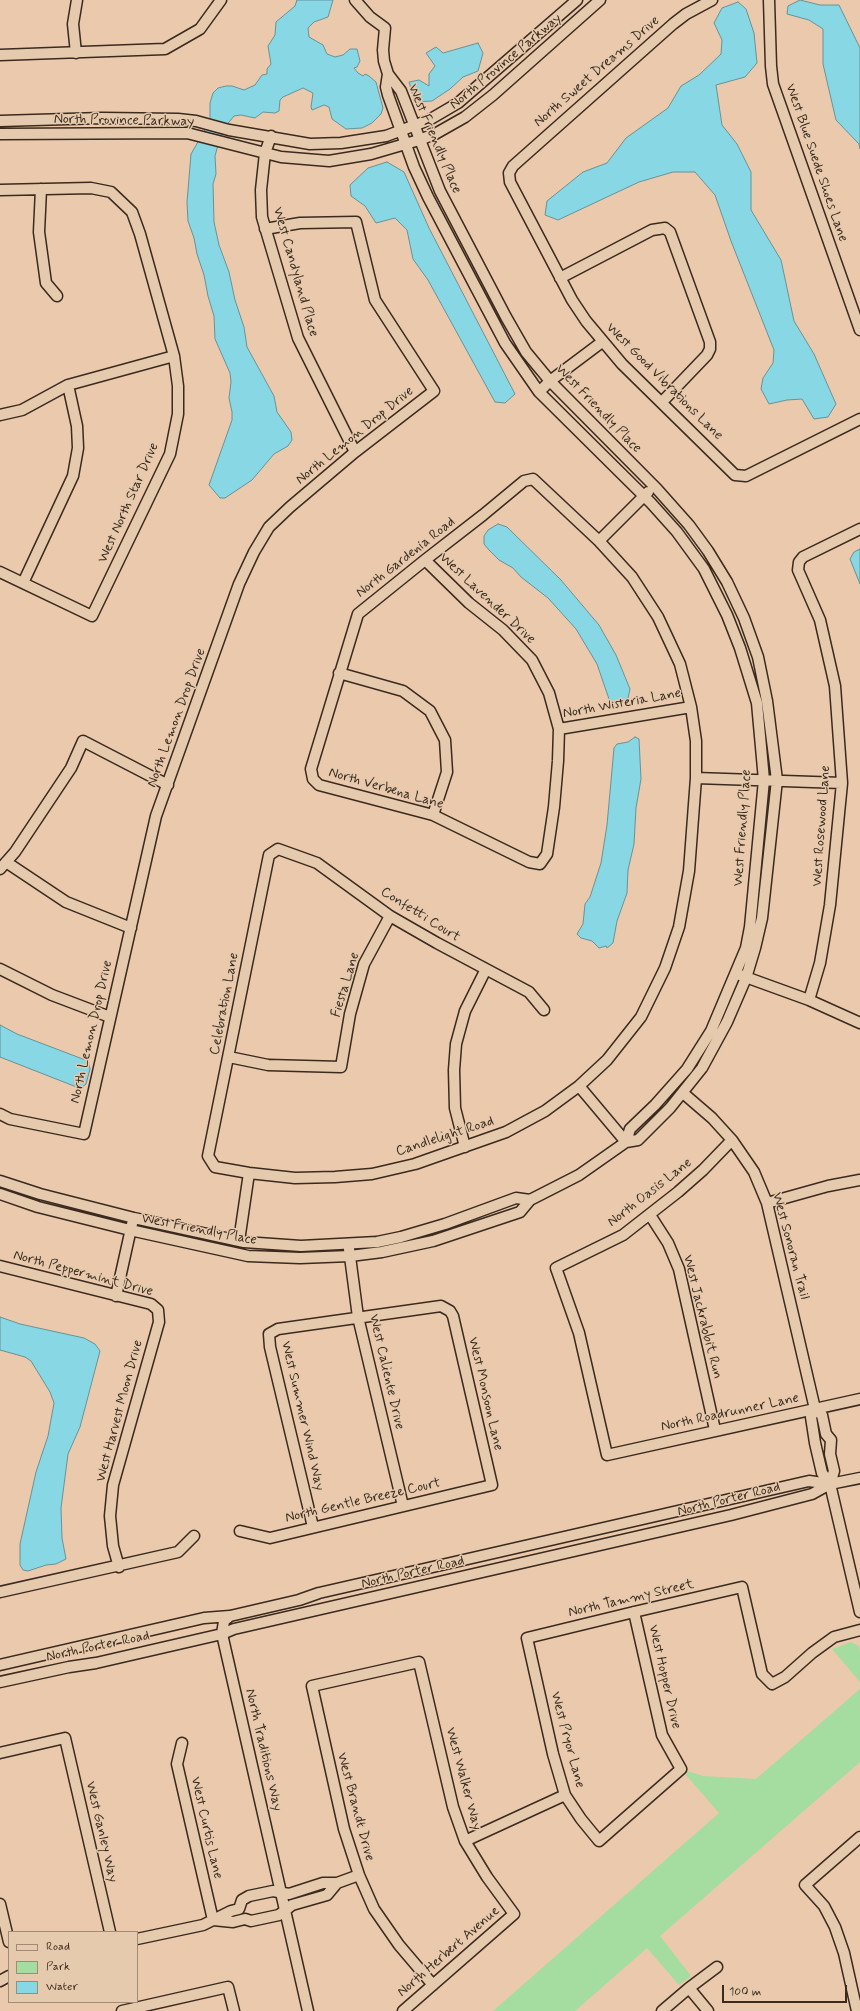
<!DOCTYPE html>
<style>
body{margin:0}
#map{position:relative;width:860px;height:2011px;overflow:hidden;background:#eac9ad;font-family:Mynerve,sans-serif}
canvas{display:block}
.legend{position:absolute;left:8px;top:1931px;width:130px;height:72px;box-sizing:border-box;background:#e6caad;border:1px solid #a28a74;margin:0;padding:5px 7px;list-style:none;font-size:12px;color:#3b2a1e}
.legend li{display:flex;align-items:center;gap:8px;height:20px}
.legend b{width:20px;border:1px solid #a28a74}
.scale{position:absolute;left:722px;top:1985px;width:125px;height:18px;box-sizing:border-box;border:2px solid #3b2a1e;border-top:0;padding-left:5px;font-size:12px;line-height:14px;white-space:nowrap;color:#3b2a1e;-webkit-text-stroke:3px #e6caad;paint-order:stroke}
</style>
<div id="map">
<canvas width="860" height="2011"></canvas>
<ul class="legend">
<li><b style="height:5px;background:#e6caad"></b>Road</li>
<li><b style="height:11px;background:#a5dc9f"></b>Park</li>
<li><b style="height:11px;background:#88d7e4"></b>Water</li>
</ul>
<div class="scale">100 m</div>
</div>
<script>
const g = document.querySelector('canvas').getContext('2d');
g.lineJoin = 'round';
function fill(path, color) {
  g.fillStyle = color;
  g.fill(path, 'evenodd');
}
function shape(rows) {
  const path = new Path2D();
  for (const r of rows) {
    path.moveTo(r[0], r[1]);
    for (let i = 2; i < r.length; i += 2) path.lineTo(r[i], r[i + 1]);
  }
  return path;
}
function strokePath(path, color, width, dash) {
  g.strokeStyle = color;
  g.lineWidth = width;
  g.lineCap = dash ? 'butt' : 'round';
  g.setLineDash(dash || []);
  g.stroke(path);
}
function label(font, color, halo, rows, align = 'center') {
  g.font = font + ' Mynerve,sans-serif';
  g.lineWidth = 3;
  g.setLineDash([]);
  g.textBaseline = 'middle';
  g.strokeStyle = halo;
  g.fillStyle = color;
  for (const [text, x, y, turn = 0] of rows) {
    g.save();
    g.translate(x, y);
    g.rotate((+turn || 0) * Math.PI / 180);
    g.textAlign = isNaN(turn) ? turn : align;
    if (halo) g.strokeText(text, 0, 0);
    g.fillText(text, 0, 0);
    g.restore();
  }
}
fill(shape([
 [851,1642,859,1646,860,1652,860,1682,832,1649],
 [860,1689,860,1762,660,1936,691,1976,679,1985,647,1948,575,2011,493,2011,719,1813,686,1775,687,1771,703,1776,756,1779]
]), '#a5dc9f');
const water = shape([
 [297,0,333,0,328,17,314,22,308,28,309,37,323,45,327,54,335,57,343,55,350,49,357,49,360,61,357,67,354,68,358,73,363,76,365,74,369,76,376,82,383,108,381,114,372,123,362,128,346,129,332,119,329,107,324,105,312,110,311,107,313,93,303,88,283,97,280,100,279,111,275,113,263,112,255,118,241,115,234,116,225,127,220,138,215,156,216,174,213,184,214,222,219,245,229,272,235,300,244,327,247,347,274,396,277,412,291,432,292,440,288,446,274,454,252,480,225,498,220,498,209,485,232,420,232,412,229,398,231,382,230,373,215,339,214,316,208,296,204,275,197,254,194,238,188,221,187,202,191,154,210,121,210,103,213,93,218,88,226,86,232,86,244,90,255,85,262,75,267,74,267,69,271,64,268,46,275,35,276,22,295,6,297,0],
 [800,0,820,5,839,5,860,48,860,149,859,144,836,120,823,64,823,29,809,20,787,14,788,6,800,0],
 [738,2,746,9,754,33,757,63,745,77,716,85,722,125,737,144,751,172,751,210,781,260,794,321,814,354,836,404,828,417,814,419,802,399,787,400,769,404,761,389,763,378,773,363,774,350,731,241,715,195,695,172,673,172,639,182,558,220,545,215,547,201,583,172,607,163,626,138,668,108,681,86,699,75,721,54,722,40,714,23,722,8,738,2],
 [478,43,483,53,478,71,463,77,450,89,432,101,415,102,409,82,419,80,429,86,429,74,435,66,426,53,436,47,443,53,478,43],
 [387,162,404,172,429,228,515,394,505,403,495,402,428,280,413,259,407,230,395,218,376,223,365,206,351,196,350,185,368,168,387,162],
 [498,524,507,527,561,580,599,625,616,655,630,689,628,698,622,703,610,702,597,664,576,629,548,598,521,577,513,568,499,560,489,550,484,544,484,536,488,530,498,524],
 [860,549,860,584,850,559,854,552,860,549],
 [635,737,639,739,641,779,636,808,634,844,628,870,627,893,617,921,613,943,607,948,606,946,599,948,592,941,581,938,577,934,583,924,585,904,590,897,601,863,607,825,614,748,617,744,628,742,635,737],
 [0,1025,17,1034,88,1061,90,1069,86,1084,82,1087,74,1086,0,1057,0,1025],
 [0,1317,20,1324,84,1338,95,1344,100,1351,80,1427,68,1454,61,1508,62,1538,66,1559,56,1564,46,1565,28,1571,23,1570,20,1565,20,1544,36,1472,48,1436,54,1403,50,1392,31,1361,25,1357,0,1350,0,1317]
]);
fill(water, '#88d7e4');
strokePath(water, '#699295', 1);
const minor = shape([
 [355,0,370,17,385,28,383,50,384,61,388,74,386,87,388,95,414,167,428,197,505,343,539,392,651,503,677,532,704,569,727,615,740,648,757,703,764,780,750,927,746,948,711,1031,687,1069,655,1105,630,1129,626,1142],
 [712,0,686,14,673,24,513,166,509,173,510,182,572,300,586,321,622,364,735,475,746,476,860,419],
 [769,0,771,66,773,84,860,330],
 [76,53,73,24,77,0],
 [0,55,165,49,200,29,221,0],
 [0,121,102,118,178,119,196,121,229,130,310,144,341,143,386,136,429,120,458,103,577,0],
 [0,134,187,133,281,157,329,161,371,154,419,140,435,134,465,117,493,95,600,0],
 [271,136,265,153,261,190,262,217,298,338,355,452],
 [41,189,39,232,46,283,57,296],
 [0,190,91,188,111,192,132,212,140,234,174,356,178,386,178,414,170,454,92,616,0,572],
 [560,278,652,230,665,228,670,232,710,342,710,349,707,355,662,402],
 [539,392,550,381,602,342],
 [0,415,22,410,68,385,174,356],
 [599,541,648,492],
 [425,560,469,603,503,630,532,660,549,693,559,729,558,761,554,807,547,854,540,864,529,862,433,815,319,785,313,779,311,769,358,614,425,560,483,515,524,481,533,479,599,541,632,577,658,617,680,664,691,707,696,741,696,778,689,871,679,927,665,968,641,1017,607,1060,579,1086,545,1111,506,1132,415,1164,372,1174,335,1177,295,1178,249,1173,215,1167,208,1156,269,855,278,849,317,863,390,916,437,943,529,992,544,1010],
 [23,583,73,476,78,448,77,426,68,385],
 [339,673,403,691,430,711,445,740,447,772,433,815],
 [559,729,691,707],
 [696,778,842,783],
 [6,862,66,902,131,928],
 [0,869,15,852,71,768,83,741,168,785],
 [0,969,52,995,110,1017],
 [740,975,809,1000,860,1023],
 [809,1000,820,963,830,905,842,783,835,686,820,620,798,570,799,562,803,557,860,529],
 [229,1057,268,1065,341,1067,350,1014,364,964,390,916],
 [579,1086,626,1142],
 [683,1093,712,1118,732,1140,754,1172,767,1203,815,1409,811,1417,815,1443,822,1473,830,1484,860,1612],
 [0,1114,10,1119,84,1134,156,816,239,584,254,552,269,527,290,507,355,452,434,391,375,300,356,222,300,223,265,229],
 [732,1140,703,1170,678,1192,623,1235,556,1268,579,1333,607,1455,860,1399],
 [465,1147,455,1108,454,1070,456,1044,465,1011,486,969],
 [0,1181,40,1194,134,1218,244,1242,301,1246,377,1242,401,1237,445,1224,516,1198,530,1200],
 [0,1194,38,1207,130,1230,248,1256,300,1258,350,1256,382,1252,433,1241,520,1212,530,1200,579,1175,626,1142,638,1140,670,1108,702,1068,727,1022,746,978,755,948,762,918,777,780,767,701,758,657,744,618,727,582,708,551,689,525,657,489,550,381,526,352,506,317,440,191,401,91,388,74],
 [767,1203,828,1186,860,1180],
 [650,1215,668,1243,679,1269,715,1430],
 [239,1241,249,1173],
 [349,1249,358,1317,403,1506],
 [0,1266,151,1304,158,1310,159,1322,113,1485,110,1516,113,1546,119,1567],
 [116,1296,132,1224],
 [815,1409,822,1415,826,1434,831,1440,830,1454,834,1471,830,1484],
 [240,1531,270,1538,492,1485,453,1316,450,1311,441,1306,278,1329,269,1334,270,1347,313,1527],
 [0,1592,178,1552,194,1536],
 [634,1612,662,1735,681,1769,599,1841,581,1819,565,1795,553,1754,527,1638,634,1612,742,1587,762,1674,772,1684,785,1677,812,1653,834,1637,860,1630],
 [230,1616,224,1621,222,1634,308,2011],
 [0,1665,204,1618,230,1616,299,1600,319,1593,809,1481,830,1484],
 [0,1682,69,1667,96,1663,222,1634,234,1629,731,1515,812,1494,830,1484,860,1478],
 [182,1743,177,1764,213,1920],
 [0,1753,65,1738,110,1932],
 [465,1841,565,1795],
 [0,1904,9,1942],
 [213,1920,233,1922,245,1919,251,1921,279,1915,292,1905,327,1895,337,1883],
 [137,1939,203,1925,231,1911,239,1909,242,1900,249,1896,273,1891,289,1894,323,1883,337,1883,359,1875],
 [0,1981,9,1976],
 [689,1988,708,2011],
 [122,2011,228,1987,234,2011],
 [403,2011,514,1914,487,1877,465,1841,453,1807,419,1662,312,1686,344,1829,359,1875,374,1909,399,1945,433,1985],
 [662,2011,689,1988,717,1967],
 [857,2011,844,1953,835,1927,824,1906,805,1885,860,1837]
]);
strokePath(minor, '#3b2a1e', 13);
strokePath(minor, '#e6caad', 10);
label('14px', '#3b2a1e', '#e6caad', [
 ["North Province Parkway",506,62,-40],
 ["North Sweet Dreams Drive",597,72,-41],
 ["North Province Parkway",124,121,1],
 ["West Friendly Place",434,139,67],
 ["West Blue Suede Shoes Lane",816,163,71],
 ["West Candyland Place",295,272,74],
 ["West Good Vibrations Lane",664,382,45],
 ["West Friendly Place",598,409,46],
 ["North Lemon Drop Drive",355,436,-39],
 ["West North Star Drive",129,503,-66],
 ["North Gardenia Road",406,558,-38],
 ["West Lavender Drive",487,599,43],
 ["North Wisteria Lane",622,704,-10],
 ["North Lemon Drop Drive",177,718,-70],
 ["North Verbena Lane",386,789,16],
 ["West Rosewood Lane",822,826,-86],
 ["West Friendly Place",743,828,-86],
 ["Confetti Court",420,915,32],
 ["Fiesta Lane",346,985,-73],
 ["Celebration Lane",225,1004,-79],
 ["North Lemon Drop Drive",92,1032,-77],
 ["Candlelight Road",445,1137,-18],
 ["North Oasis Lane",650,1193,-38],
 ["West Friendly Place",199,1230,11],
 ["West Sonoran Trail",790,1246,75],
 ["North Peppermint Drive",83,1274,15],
 ["West Jackrabbit Run",702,1317,76],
 ["West Caliente Drive",386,1372,77],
 ["West Monsoon Lane",485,1394,77],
 ["West Harvest Moon Drive",120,1411,-75],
 ["North Roadrunner Lane",730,1413,-12],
 ["West Summer Wind Way",302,1416,77],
 ["North Porter Road",729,1500,-14],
 ["North Gentle Breeze Court",363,1501,-13],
 ["North Porter Road",413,1573,-13],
 ["North Tammy Street",631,1599,-13],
 ["North Porter Road",98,1647,-12],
 ["West Hopper Drive",664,1677,77],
 ["West Pryor Lane",567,1740,75],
 ["North Traditions Way",263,1750,77],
 ["West Walker Way",463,1779,75],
 ["West Brandt Drive",355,1807,75],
 ["West Curtis Lane",206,1828,77],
 ["West Ganley Way",101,1832,77],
 ["North Herbert Avenue",449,1952,-41]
]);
</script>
